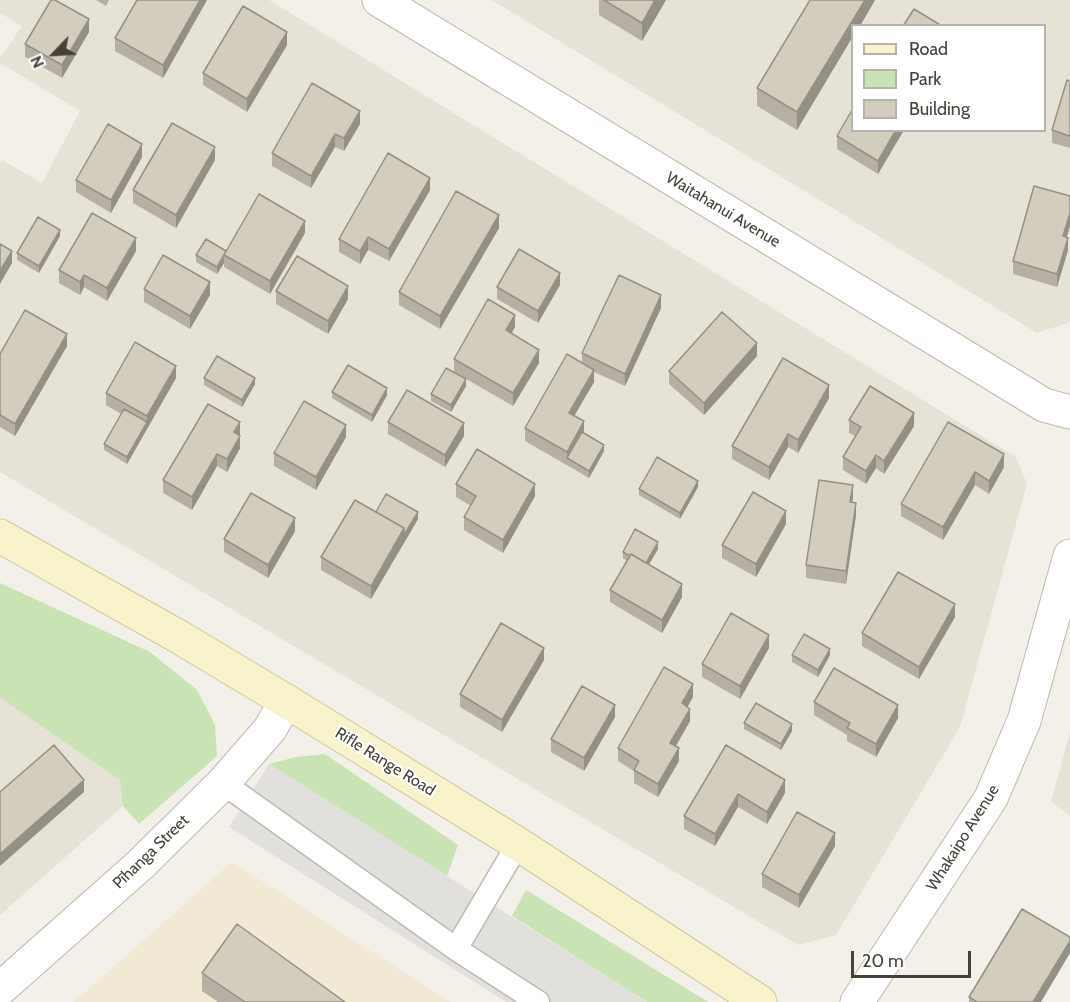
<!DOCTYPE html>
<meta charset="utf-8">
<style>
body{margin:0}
#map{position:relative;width:1070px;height:1002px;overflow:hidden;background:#f2f0e8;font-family:Cabin,sans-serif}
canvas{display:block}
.legend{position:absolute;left:851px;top:24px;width:195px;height:108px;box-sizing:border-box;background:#fff;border:2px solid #b5b3af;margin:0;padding:8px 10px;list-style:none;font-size:18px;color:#454137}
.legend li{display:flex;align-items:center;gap:12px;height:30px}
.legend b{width:30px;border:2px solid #b5b3af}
.north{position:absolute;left:24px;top:24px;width:60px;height:60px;-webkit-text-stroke:4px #fff;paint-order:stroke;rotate:245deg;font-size:16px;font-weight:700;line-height:24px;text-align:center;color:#454137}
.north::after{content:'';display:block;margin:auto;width:21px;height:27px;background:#454137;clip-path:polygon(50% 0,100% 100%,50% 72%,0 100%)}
.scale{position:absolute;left:851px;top:951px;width:120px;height:27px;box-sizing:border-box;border:3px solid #454137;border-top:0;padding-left:8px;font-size:18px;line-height:21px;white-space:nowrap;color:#454137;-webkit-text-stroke:4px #fff;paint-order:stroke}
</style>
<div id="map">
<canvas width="1070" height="1002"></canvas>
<ul class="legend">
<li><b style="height:8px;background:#f9f3cb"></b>Road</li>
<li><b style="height:16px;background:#c9e3b4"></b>Park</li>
<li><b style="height:16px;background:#d3cdbe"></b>Building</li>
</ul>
<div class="north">N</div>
<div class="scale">20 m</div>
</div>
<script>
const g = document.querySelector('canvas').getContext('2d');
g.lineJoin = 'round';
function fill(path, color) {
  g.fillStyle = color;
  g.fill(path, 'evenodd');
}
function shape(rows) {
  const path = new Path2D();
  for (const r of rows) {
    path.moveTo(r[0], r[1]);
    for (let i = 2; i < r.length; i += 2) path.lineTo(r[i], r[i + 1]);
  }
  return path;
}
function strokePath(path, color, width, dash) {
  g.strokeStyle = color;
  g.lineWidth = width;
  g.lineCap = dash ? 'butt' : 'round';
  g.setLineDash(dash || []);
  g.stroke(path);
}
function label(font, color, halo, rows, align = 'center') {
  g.font = font + ' Cabin,sans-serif';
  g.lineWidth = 4.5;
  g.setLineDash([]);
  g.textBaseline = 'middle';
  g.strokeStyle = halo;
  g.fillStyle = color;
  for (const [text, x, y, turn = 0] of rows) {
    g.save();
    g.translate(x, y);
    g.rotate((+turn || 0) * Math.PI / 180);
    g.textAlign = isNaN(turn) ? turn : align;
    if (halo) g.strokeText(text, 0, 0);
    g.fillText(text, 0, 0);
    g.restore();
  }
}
fill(shape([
 [0,0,269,0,1016,457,1027,484,960,727,836,935,798,945,0,472,0,164,2,160,42,183,80,111,0,63,0,58,22,26,0,13],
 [492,0,1070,0,1070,322,1037,333],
 [852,26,1044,26,1044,130,852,130],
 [0,698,120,780,123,806,0,915],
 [1070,732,1070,816,1051,802]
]), '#e6e3d6');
fill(shape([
 [232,862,450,1002,74,1002]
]), '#f2e9d5');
fill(shape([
 [0,583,150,652,197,690,215,725,217,756,139,824,123,806,120,780,0,698],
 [325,754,458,845,447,876,269,764,296,757],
 [526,890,708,1002,647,1002,512,916]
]), '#c9e3b4');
fill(shape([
 [269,764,647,1002,506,1002,229,827]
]), '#e1e0dc');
const lane = shape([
 [223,783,456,949,538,1002],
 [456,949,518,844]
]);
const street = shape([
 [379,0,1044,405,1070,412],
 [0,989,140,865,223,783,270,729,286,701],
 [857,1002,991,798,1024,721,1070,556]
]);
const secondary = shape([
 [0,536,181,638,286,701,518,844,760,1002]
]);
strokePath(lane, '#bdb9ab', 25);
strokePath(street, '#bdb9ab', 35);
strokePath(secondary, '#cec69b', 35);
strokePath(lane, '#fff', 22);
strokePath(street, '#fff', 33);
strokePath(secondary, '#f9f3cb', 33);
fill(shape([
 [96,0,109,0,106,6],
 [207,0,163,78,115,51,115,38],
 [599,0,666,0,642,41,599,15],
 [810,0,875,0,860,26,852,26,797,130,757,106,757,88],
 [89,32,62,78,25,57,25,44],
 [287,45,247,112,203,85,203,73],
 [1070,81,1070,148,1052,143,1052,130],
 [360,124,344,151,335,147,311,188,272,166,272,153],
 [904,130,878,174,837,149,837,136],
 [142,157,111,213,76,192,76,180],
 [215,160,176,228,133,203,133,190],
 [430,190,389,261,368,250,360,264,339,252,339,239],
 [1070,226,1067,237,1068,250,1057,287,1013,274,1013,261],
 [499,228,440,329,399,305,399,292],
 [305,233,270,294,224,267,224,263,217,274,196,262,196,255,226,251],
 [60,236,39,273,17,260,17,253],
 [136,251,107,301,84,287,80,295,59,283,59,270],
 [560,285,538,323,497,299,497,287],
 [144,289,210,295,190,329,144,302],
 [276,291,348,299,328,334,276,304],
 [661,308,625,386,594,372,594,382,574,416,584,433,604,451,589,478,525,441,525,428,582,363,582,353],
 [515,327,511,334,539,363,513,406,454,372,454,359],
 [67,346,15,436,0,427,0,354],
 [757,356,704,415,669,384,669,371],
 [176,378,127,464,104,450,104,444,121,414,106,405,106,393],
 [204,378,255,384,242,407,204,385],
 [466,386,451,412,431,401,431,394],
 [332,392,387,395,372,422,332,398],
 [829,398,798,453,788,447,769,480,732,459,732,446],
 [849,420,914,426,884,474,876,468,866,484,843,470,843,457,855,436,849,433],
 [388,422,464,436,445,467,388,434],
 [948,422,1004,467,989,494,975,485,943,540,901,516,901,504],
 [240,435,240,448,227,472,217,466,192,510,163,493,163,480],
 [346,437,316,490,274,466,274,453],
 [456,484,535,496,503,553,464,530,464,517,471,506,456,497],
 [698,487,680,519,639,495,639,489],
 [853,498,852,502,856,515,846,584,806,578,806,565],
 [376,512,418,519,371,599,321,570,321,557],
 [786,524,756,577,722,558,722,545],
 [295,531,268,578,224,552,224,539],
 [658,549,649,564,682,597,662,633,610,602,610,590,627,561,623,558,623,552],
 [955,617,919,679,862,646,862,633],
 [769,648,740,699,702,677,702,664],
 [792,655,830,655,818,677,792,662],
 [544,660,502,732,460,707,460,694],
 [693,697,687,707,690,721,676,746,679,761,658,797,634,783,634,771,618,761,618,748],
 [814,702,898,718,876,757,847,741,847,735,814,715],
 [615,717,584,771,551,752,551,739],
 [744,723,792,731,781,750,744,729],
 [726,745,785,793,767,824,738,807,715,846,684,829,684,816],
 [835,846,799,908,762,887,762,874],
 [202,973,345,1002,218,1002,202,991],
 [969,997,1041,1002,969,1002]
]), '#b5b0a3');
fill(shape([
 [200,0,207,0,163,78,163,65],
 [655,0,666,0,642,41,642,23],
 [865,0,875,0,860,26,852,26,852,38,797,130,797,112],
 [89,19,89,32,62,78,62,65],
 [287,32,287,45,247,112,247,99],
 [360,111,360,124,344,151,344,138],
 [896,130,904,130,878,174,878,161],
 [335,134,335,147,311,188,311,176],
 [142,144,142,157,111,213,111,200],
 [215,147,215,160,176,228,176,215],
 [430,178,430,190,389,261,389,249],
 [1070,213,1070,226,1063,249,1063,236],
 [499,215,499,228,440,329,440,316],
 [305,221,305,233,270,294,270,281],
 [60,230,60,236,39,273,39,266],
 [368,237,368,250,360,264,360,251],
 [136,238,136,251,107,301,107,288],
 [1068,238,1068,250,1057,287,1057,274],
 [12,251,12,263,0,284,0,271],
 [224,256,224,263,217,274,217,267],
 [560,273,560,285,538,323,538,311],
 [84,275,84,287,80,295,80,282],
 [210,282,210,295,190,329,190,316],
 [348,286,348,299,328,334,328,321],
 [661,295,661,308,625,386,625,374],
 [515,315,515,327,506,343,506,330],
 [67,334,67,346,15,436,15,424],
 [757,343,757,356,704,415,704,403],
 [539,350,539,363,513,406,513,393],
 [176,366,176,378,127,464,127,457,147,422,147,416],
 [594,370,594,382,569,425,569,413],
 [255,378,255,384,242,407,242,400],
 [466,379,466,386,451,412,451,405],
 [829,385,829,398,798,453,798,440],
 [387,388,387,395,372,422,372,415],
 [914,413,914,426,884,474,884,461],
 [584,421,584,434,567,458,567,452],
 [240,422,240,435,234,445,234,432],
 [464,423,464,436,445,467,445,455],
 [346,425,346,437,316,490,316,477],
 [788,434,788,447,769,480,769,467],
 [240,436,240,448,227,472,227,459],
 [604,445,604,451,589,478,589,471],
 [217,454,217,466,192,510,192,497],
 [1004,454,1004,467,989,494,989,481],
 [876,455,876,468,866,484,866,471],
 [975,472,975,485,943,540,943,527],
 [698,481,698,487,680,519,680,513],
 [535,484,535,496,503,553,503,540],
 [853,485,853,498,850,515,850,502],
 [856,503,856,515,846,584,846,571],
 [786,511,786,524,756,577,756,564],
 [418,512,418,519,371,599,371,586,404,528],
 [295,518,295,531,268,578,268,565],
 [658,542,658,549,645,571,645,565],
 [682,584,682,597,662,633,662,620],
 [955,604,955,617,919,679,919,667],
 [769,635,769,648,740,699,740,686],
 [544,648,544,660,502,732,502,720],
 [830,649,830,655,818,677,818,670],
 [693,684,693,697,682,716,682,703],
 [615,705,615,717,584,771,584,758],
 [898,705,898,718,876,757,876,744],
 [690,709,690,721,670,756,670,743],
 [792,724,792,731,781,750,781,744],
 [679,748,679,761,658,797,658,784],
 [84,780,84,792,0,866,0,854],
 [785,780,785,793,767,824,767,812],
 [738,794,738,807,715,846,715,834],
 [835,833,835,846,799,908,799,895],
 [1070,941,1070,953,1041,1002,1033,1002]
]), '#949085');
const building = shape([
 [51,0,55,0,89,19,62,65,25,44,51,0],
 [137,0,200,0,163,65,115,38,137,0],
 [604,0,655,0,642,23,604,0],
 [810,0,865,0,797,112,757,88,810,0],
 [243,6,287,32,247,99,203,73,243,6],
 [914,9,942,26,903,26,914,9],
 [1067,80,1070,81,1070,136,1052,130,1067,80],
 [312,83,360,111,344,138,335,134,311,176,272,153,312,83],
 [852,110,852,130,896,130,878,161,837,136,852,110],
 [172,123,215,147,176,215,133,190,172,123],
 [108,124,142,144,111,200,76,180,108,124],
 [388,153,430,178,389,249,368,237,360,251,339,239,388,153],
 [1034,186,1070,196,1070,213,1063,236,1068,238,1057,274,1013,261,1034,186],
 [456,191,499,215,440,316,399,292,456,191],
 [259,194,305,221,270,281,224,255,259,194],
 [92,213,136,238,107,288,84,275,80,282,59,270,92,213],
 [38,217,60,230,39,266,17,253,38,217],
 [206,239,226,251,217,267,196,255,206,239],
 [0,244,12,251,0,271,0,244],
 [519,249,560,273,538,311,497,287,519,249],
 [163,255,210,282,190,316,144,289,163,255],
 [297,256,348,286,328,321,276,291,297,256],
 [619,275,661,295,625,374,582,353,619,275],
 [488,299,515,315,506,330,539,350,513,393,454,359,488,299],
 [25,310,67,334,15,424,0,415,0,354,25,310],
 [722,312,757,343,704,403,669,371,722,312],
 [135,342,176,366,147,416,106,393,135,342],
 [567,354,594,370,569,413,584,421,567,452,525,428,567,354],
 [217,356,255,378,242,400,204,378,217,356],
 [783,358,829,385,798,440,788,434,769,467,732,446,783,358],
 [348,365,387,388,372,415,332,392,348,365],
 [446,368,466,379,451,405,431,394,446,368],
 [870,386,914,413,884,461,876,455,866,471,843,457,861,427,849,420,870,386],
 [407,390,464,423,445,455,388,422,407,390],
 [304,401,346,425,316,477,274,453,304,401],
 [208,404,240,422,234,432,240,436,227,459,217,454,192,497,163,480,208,404],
 [124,409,147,422,127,457,104,444,124,409],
 [948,422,1004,454,989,481,975,472,943,527,901,504,948,422],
 [582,432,604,445,589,471,567,458,582,432],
 [477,449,535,484,503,540,464,517,476,496,456,484,477,449],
 [657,457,698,481,680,513,639,489,657,457],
 [819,480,853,485,850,502,856,503,846,571,806,565,819,480],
 [753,492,786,511,756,564,722,545,753,492],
 [251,493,295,518,268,565,224,539,251,493],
 [386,494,418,512,404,535,404,528,376,512,386,494],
 [355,500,404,528,371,586,321,557,355,500],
 [635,529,658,542,646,563,631,554,630,556,623,552,635,529],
 [631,554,682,584,662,620,610,590,631,554],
 [898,572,955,604,919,667,862,633,898,572],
 [731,613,769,635,740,686,702,664,731,613],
 [501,623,544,648,502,720,460,694,501,623],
 [804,634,830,649,818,670,792,655,804,634],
 [664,667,693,684,682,703,690,709,670,743,679,748,658,784,634,770,639,761,618,748,664,667],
 [834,668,898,705,876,744,847,728,850,723,814,702,834,668],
 [582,686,615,705,584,758,551,739,582,686],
 [756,703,792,724,781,744,744,723,756,703],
 [54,745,84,780,0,854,0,792,54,745],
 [726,745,785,780,767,812,738,794,715,834,684,816,726,745],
 [797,812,835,833,799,895,762,874,797,812],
 [1022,909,1070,937,1070,941,1033,1002,977,1002,969,997,1022,909],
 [237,924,345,1002,245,1002,202,973,237,924]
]);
fill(building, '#d3cdbe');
strokePath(building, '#949085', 1.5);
label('16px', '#454137', '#fff', [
 ["Waitahanui Avenue",723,210,31],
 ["Rifle Range Road",385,762,32],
 ["Whakaipo Avenue",963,838,-58],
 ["Pīhanga Street",151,852,-44]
]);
</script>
